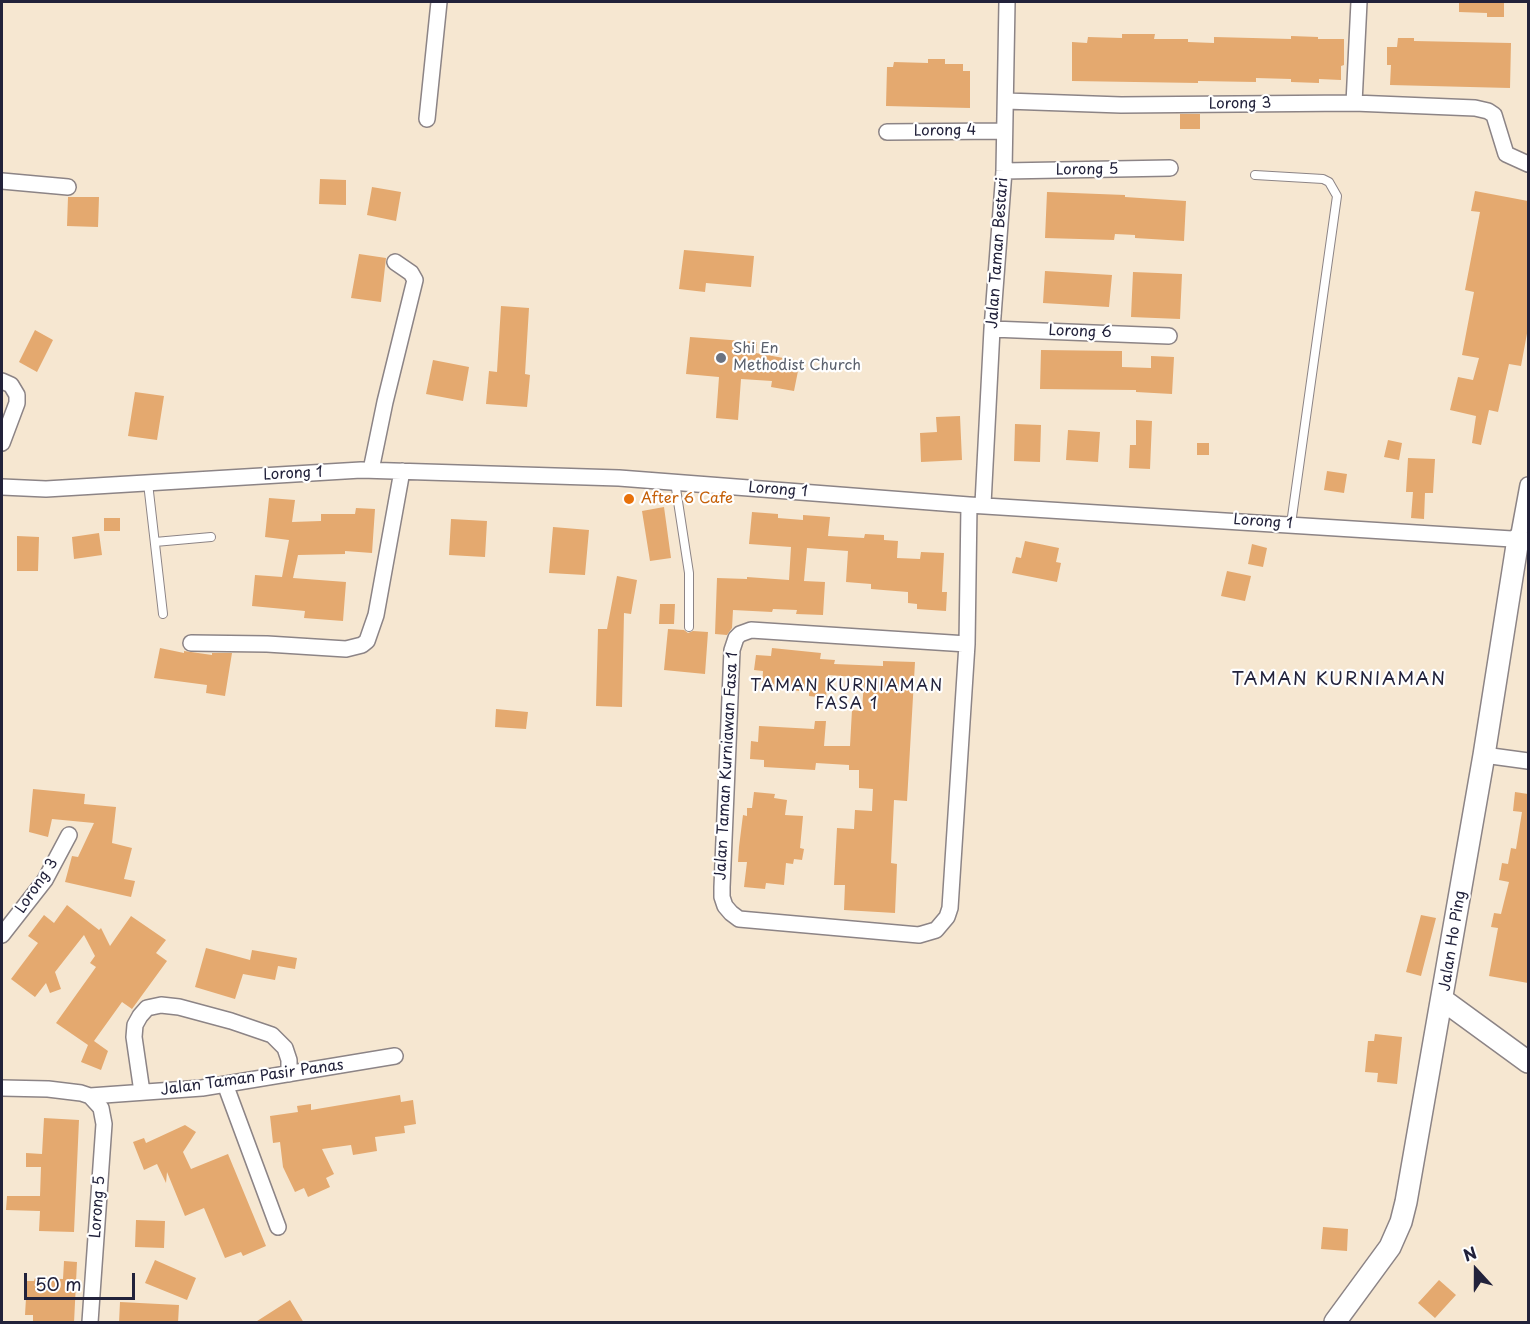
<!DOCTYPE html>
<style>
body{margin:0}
#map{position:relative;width:1530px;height:1324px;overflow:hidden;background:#f6e7d1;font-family:"Playpen Sans",sans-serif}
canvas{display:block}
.frame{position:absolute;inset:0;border:3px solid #22223b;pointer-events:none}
.north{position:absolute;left:1446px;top:1240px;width:60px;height:60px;-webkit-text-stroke:4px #fff;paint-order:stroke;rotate:339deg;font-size:16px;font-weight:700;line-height:24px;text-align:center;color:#22223b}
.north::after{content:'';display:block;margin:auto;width:21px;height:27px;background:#22223b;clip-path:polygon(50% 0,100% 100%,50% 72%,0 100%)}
.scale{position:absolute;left:24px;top:1273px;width:111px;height:27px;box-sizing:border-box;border:3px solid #22223b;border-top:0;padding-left:8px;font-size:18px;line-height:21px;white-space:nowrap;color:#22223b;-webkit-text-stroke:4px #fff;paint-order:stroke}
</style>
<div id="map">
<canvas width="1530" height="1324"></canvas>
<div class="frame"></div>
<div class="north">N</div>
<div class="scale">50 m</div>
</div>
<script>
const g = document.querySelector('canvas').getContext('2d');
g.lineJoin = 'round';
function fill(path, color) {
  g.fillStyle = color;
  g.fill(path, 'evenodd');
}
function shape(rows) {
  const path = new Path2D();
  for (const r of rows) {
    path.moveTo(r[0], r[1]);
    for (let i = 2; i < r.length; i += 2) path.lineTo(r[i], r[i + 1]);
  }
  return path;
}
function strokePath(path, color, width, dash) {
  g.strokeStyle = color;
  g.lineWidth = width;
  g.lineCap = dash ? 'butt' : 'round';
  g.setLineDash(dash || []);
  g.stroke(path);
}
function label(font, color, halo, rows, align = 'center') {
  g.font = font + ' "Playpen Sans",sans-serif';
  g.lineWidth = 4.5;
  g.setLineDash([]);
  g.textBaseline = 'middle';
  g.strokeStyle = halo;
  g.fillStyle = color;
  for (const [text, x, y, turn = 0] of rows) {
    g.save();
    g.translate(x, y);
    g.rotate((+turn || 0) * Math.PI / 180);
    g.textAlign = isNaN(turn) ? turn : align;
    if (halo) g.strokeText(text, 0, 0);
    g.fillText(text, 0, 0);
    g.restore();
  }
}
fill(shape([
 [1459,2,1504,2,1504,17,1487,17,1487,13,1459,12],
 [1122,34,1155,34,1154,39,1188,39,1188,42,1214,43,1214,37,1291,39,1291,36,1318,37,1318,39,1344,39,1344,65,1341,66,1341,80,1319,79,1319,83,1291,82,1291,79,1256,78,1256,82,1198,81,1198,83,1072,81,1072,42,1087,43,1088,37,1122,38],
 [1398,38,1414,38,1414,41,1511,43,1510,88,1390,85,1391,65,1387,65,1387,47,1397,47],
 [928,59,945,59,945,64,963,64,963,71,970,71,970,108,886,106,887,67,893,67,894,62,928,63],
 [1180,114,1200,114,1200,129,1180,129],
 [320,179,346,180,346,205,319,204],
 [372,187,401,192,396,221,367,215],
 [1475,191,1528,201,1528,328,1521,366,1509,364,1498,412,1489,410,1481,445,1472,443,1476,416,1450,410,1458,377,1473,380,1479,358,1462,355,1474,292,1465,290,1480,212,1471,211],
 [1047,192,1125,195,1125,197,1186,201,1184,241,1135,238,1135,235,1115,234,1114,240,1045,238],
 [68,197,99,197,98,227,67,226],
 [684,250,754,256,751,287,706,283,705,292,679,289],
 [359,254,386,258,381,302,351,298],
 [1045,271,1112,275,1109,307,1043,303],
 [1133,272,1182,274,1180,319,1131,317],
 [501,306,529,308,525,374,530,375,527,407,486,404,489,371,497,372],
 [35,330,53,340,37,372,19,362],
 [690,337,757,342,756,353,800,361,794,391,771,387,772,381,741,379,738,420,716,418,719,377,686,374],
 [1041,350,1122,351,1122,367,1151,368,1151,356,1174,357,1172,394,1136,392,1136,390,1040,389],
 [433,360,469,367,463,401,426,394],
 [135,392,164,396,157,440,128,436],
 [960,416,962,460,921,462,920,433,937,432,936,417],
 [1136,420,1152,421,1150,469,1129,468,1130,445,1136,445],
 [1015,424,1041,425,1040,462,1014,461],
 [1068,430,1100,432,1098,462,1066,460],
 [1388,440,1402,443,1399,460,1384,457],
 [1197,443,1209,443,1209,455,1197,455],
 [1408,458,1435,459,1433,493,1425,493,1424,519,1411,518,1413,492,1406,492],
 [1327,471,1347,474,1344,493,1324,490],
 [269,498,295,500,292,522,321,521,321,514,355,514,356,508,375,509,372,553,345,551,345,554,298,555,293,578,346,582,343,621,304,618,305,611,252,606,255,575,282,577,289,540,265,537],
 [664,507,671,558,650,561,642,511],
 [752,512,778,514,778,518,803,520,803,515,830,517,828,536,864,538,865,534,884,535,884,540,898,541,897,558,920,559,921,552,944,553,942,592,947,592,946,611,917,609,917,604,908,603,908,592,871,589,871,584,846,582,848,551,807,548,804,581,825,582,823,615,796,614,797,610,773,609,772,612,733,610,732,628,727,635,715,634,717,578,747,579,747,577,789,580,791,547,749,544],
 [104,518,120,518,120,531,104,531],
 [451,519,487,521,485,557,449,555],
 [553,527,589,530,585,575,549,573],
 [99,533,102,555,74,559,72,537],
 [17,536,39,537,38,571,17,571],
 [1025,541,1059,548,1056,562,1061,563,1057,582,1012,573,1016,557,1021,558],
 [1252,544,1267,548,1263,567,1248,564],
 [1227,571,1251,576,1245,601,1221,596],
 [617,576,637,580,631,614,624,613,622,707,596,706,598,629,607,629],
 [660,604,675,604,674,624,659,624],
 [668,629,684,630,688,633,693,631,708,632,705,674,664,670],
 [160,648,184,653,184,651,212,655,212,653,232,653,225,696,206,693,207,685,154,678],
 [772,648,821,653,820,659,835,660,834,664,883,666,883,661,915,662,907,801,894,800,891,863,897,864,895,913,844,910,845,885,834,885,837,828,854,829,855,810,872,811,873,789,859,788,859,770,849,770,849,765,816,763,815,770,764,767,764,760,750,759,751,741,758,742,759,726,814,729,815,721,826,721,824,746,850,746,852,710,862,711,864,680,855,680,855,677,828,675,826,698,809,696,809,692,762,687,763,671,754,670,756,655,771,656],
 [496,709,528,712,526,729,495,727],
 [33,789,85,794,84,804,116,807,112,843,132,848,124,879,135,881,131,897,65,882,72,856,78,857,94,823,52,819,48,837,29,832],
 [754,792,775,794,774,798,787,800,785,815,803,816,800,848,804,849,802,860,794,859,793,864,786,863,784,885,766,883,765,889,744,887,747,862,738,862,739,847,743,815,747,816,747,808,752,808],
 [1515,792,1528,794,1528,983,1489,976,1498,928,1491,927,1494,913,1501,914,1509,882,1499,880,1502,863,1508,864,1511,848,1516,849,1522,812,1513,811],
 [67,905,99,930,101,928,110,946,131,916,166,940,156,953,167,961,132,1009,122,1002,94,1041,108,1051,101,1070,81,1062,88,1045,56,1023,96,967,90,963,95,956,84,935,55,972,61,989,50,993,46,983,35,997,11,979,38,943,28,936,44,915,54,923],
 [1421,915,1436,918,1421,976,1406,972],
 [206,948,250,960,252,950,297,958,295,969,278,966,275,980,243,974,235,999,195,987],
 [1375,1034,1402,1037,1397,1084,1377,1082,1378,1073,1365,1072,1368,1041,1374,1041],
 [400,1095,401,1102,413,1100,416,1124,404,1126,405,1133,375,1137,377,1151,353,1155,351,1145,322,1149,334,1174,326,1178,330,1187,308,1197,304,1188,295,1192,283,1167,280,1142,273,1143,270,1116,298,1112,297,1106,311,1104,311,1110],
 [44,1118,79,1120,74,1232,39,1231,40,1211,6,1210,7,1196,40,1196,41,1167,26,1167,26,1153,42,1154],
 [185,1125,196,1132,183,1152,191,1169,228,1154,266,1246,243,1256,241,1252,225,1258,204,1208,185,1216,167,1172,166,1183,157,1164,144,1170,133,1142,144,1138,146,1143],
 [136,1220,165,1221,164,1248,135,1247],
 [1323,1227,1348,1229,1347,1251,1321,1249],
 [155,1260,196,1278,187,1300,145,1283],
 [64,1261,77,1262,74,1323,33,1323,33,1315,25,1315,27,1281,34,1281,35,1278,63,1279],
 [1439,1280,1456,1295,1435,1318,1418,1303],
 [290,1300,304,1323,254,1323],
 [120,1302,179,1305,178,1323,119,1323]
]), '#e4a96f');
const lane = shape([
 [1255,175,1323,179,1329,182,1337,196,1291,524],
 [675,482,689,573,689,627],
 [148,483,163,614],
 [155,542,211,537]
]);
const street = shape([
 [1006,101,1121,105,1354,103,1475,108,1488,111,1494,115,1506,154,1528,164],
 [1354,103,1359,2],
 [427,119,439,2],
 [887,132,1003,131],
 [1004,171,1170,168],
 [2,181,68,187],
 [992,329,1169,336],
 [2,381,11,385,17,395,17,403,2,443],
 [371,470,385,402,415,280,411,273,395,262],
 [2,487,46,489,361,470,619,478,969,505,1528,540],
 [983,504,992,329,1004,171,1007,2],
 [1518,539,1528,485],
 [191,643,267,644,346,649,362,645,367,641,376,615,402,471],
 [967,644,751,630,740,634,736,638,732,650,722,887,722,897,725,906,731,913,739,919,919,935,936,930,947,917,950,908,967,644,969,505],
 [1484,755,1528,761],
 [2,935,45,880,69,835],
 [225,1084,278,1227],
 [2,1088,48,1089,81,1093,90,1096,202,1088,395,1056],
 [142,1092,134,1037,135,1025,140,1016,147,1008,161,1005,179,1007,231,1021,272,1035,285,1048,289,1060,289,1074],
 [90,1096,101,1108,104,1124,90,1322]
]);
const secondary = shape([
 [1443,1000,1528,1062],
 [1335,1322,1390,1247,1401,1222,1406,1202,1484,755,1518,539]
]);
strokePath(lane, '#8c8486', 10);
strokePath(street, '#8c8486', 18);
strokePath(secondary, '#8c8486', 24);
strokePath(lane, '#fff', 8);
strokePath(street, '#fff', 15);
strokePath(secondary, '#fff', 21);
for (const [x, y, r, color] of [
 [721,358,6,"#6b7280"],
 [629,499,6,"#e8710a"]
]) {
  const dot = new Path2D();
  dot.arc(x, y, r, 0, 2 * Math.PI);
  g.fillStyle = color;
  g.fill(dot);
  strokePath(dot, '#fff', 2);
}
label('15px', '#22223b', '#fff', [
 ["Lorong 3",1240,104,-1],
 ["Lorong 4",945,131,-1],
 ["Lorong 5",1087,170,-1],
 ["Jalan Taman Bestari",998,253,-86],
 ["Lorong 6",1080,332,2],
 ["Lorong 1",293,474,-3],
 ["Lorong 1",778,490,4],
 ["Lorong 1",1263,522,4],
 ["Jalan Taman Kurniawan Fasa 1",727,766,-87],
 ["Lorong 3",37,886,-56],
 ["Jalan Ho Ping",1453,941,-81],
 ["Jalan Taman Pasir Panas",252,1078,-8],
 ["Lorong 5",98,1207,-86]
]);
label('15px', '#5b616d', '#fff', [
 ["Shi En",733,349],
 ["Methodist Church",733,366]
], 'left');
label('15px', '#c56008', '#fff', [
 ["After 6 Cafe",641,499]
], 'left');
g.letterSpacing = '1.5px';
label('16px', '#22223b', '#fff', [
 ["TAMAN KURNIAMAN",847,687],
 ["FASA 1",847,705]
]);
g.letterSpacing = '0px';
g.letterSpacing = '1.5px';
label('18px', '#22223b', '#fff', [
 ["TAMAN KURNIAMAN",1339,680]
]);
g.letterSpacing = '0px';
</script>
